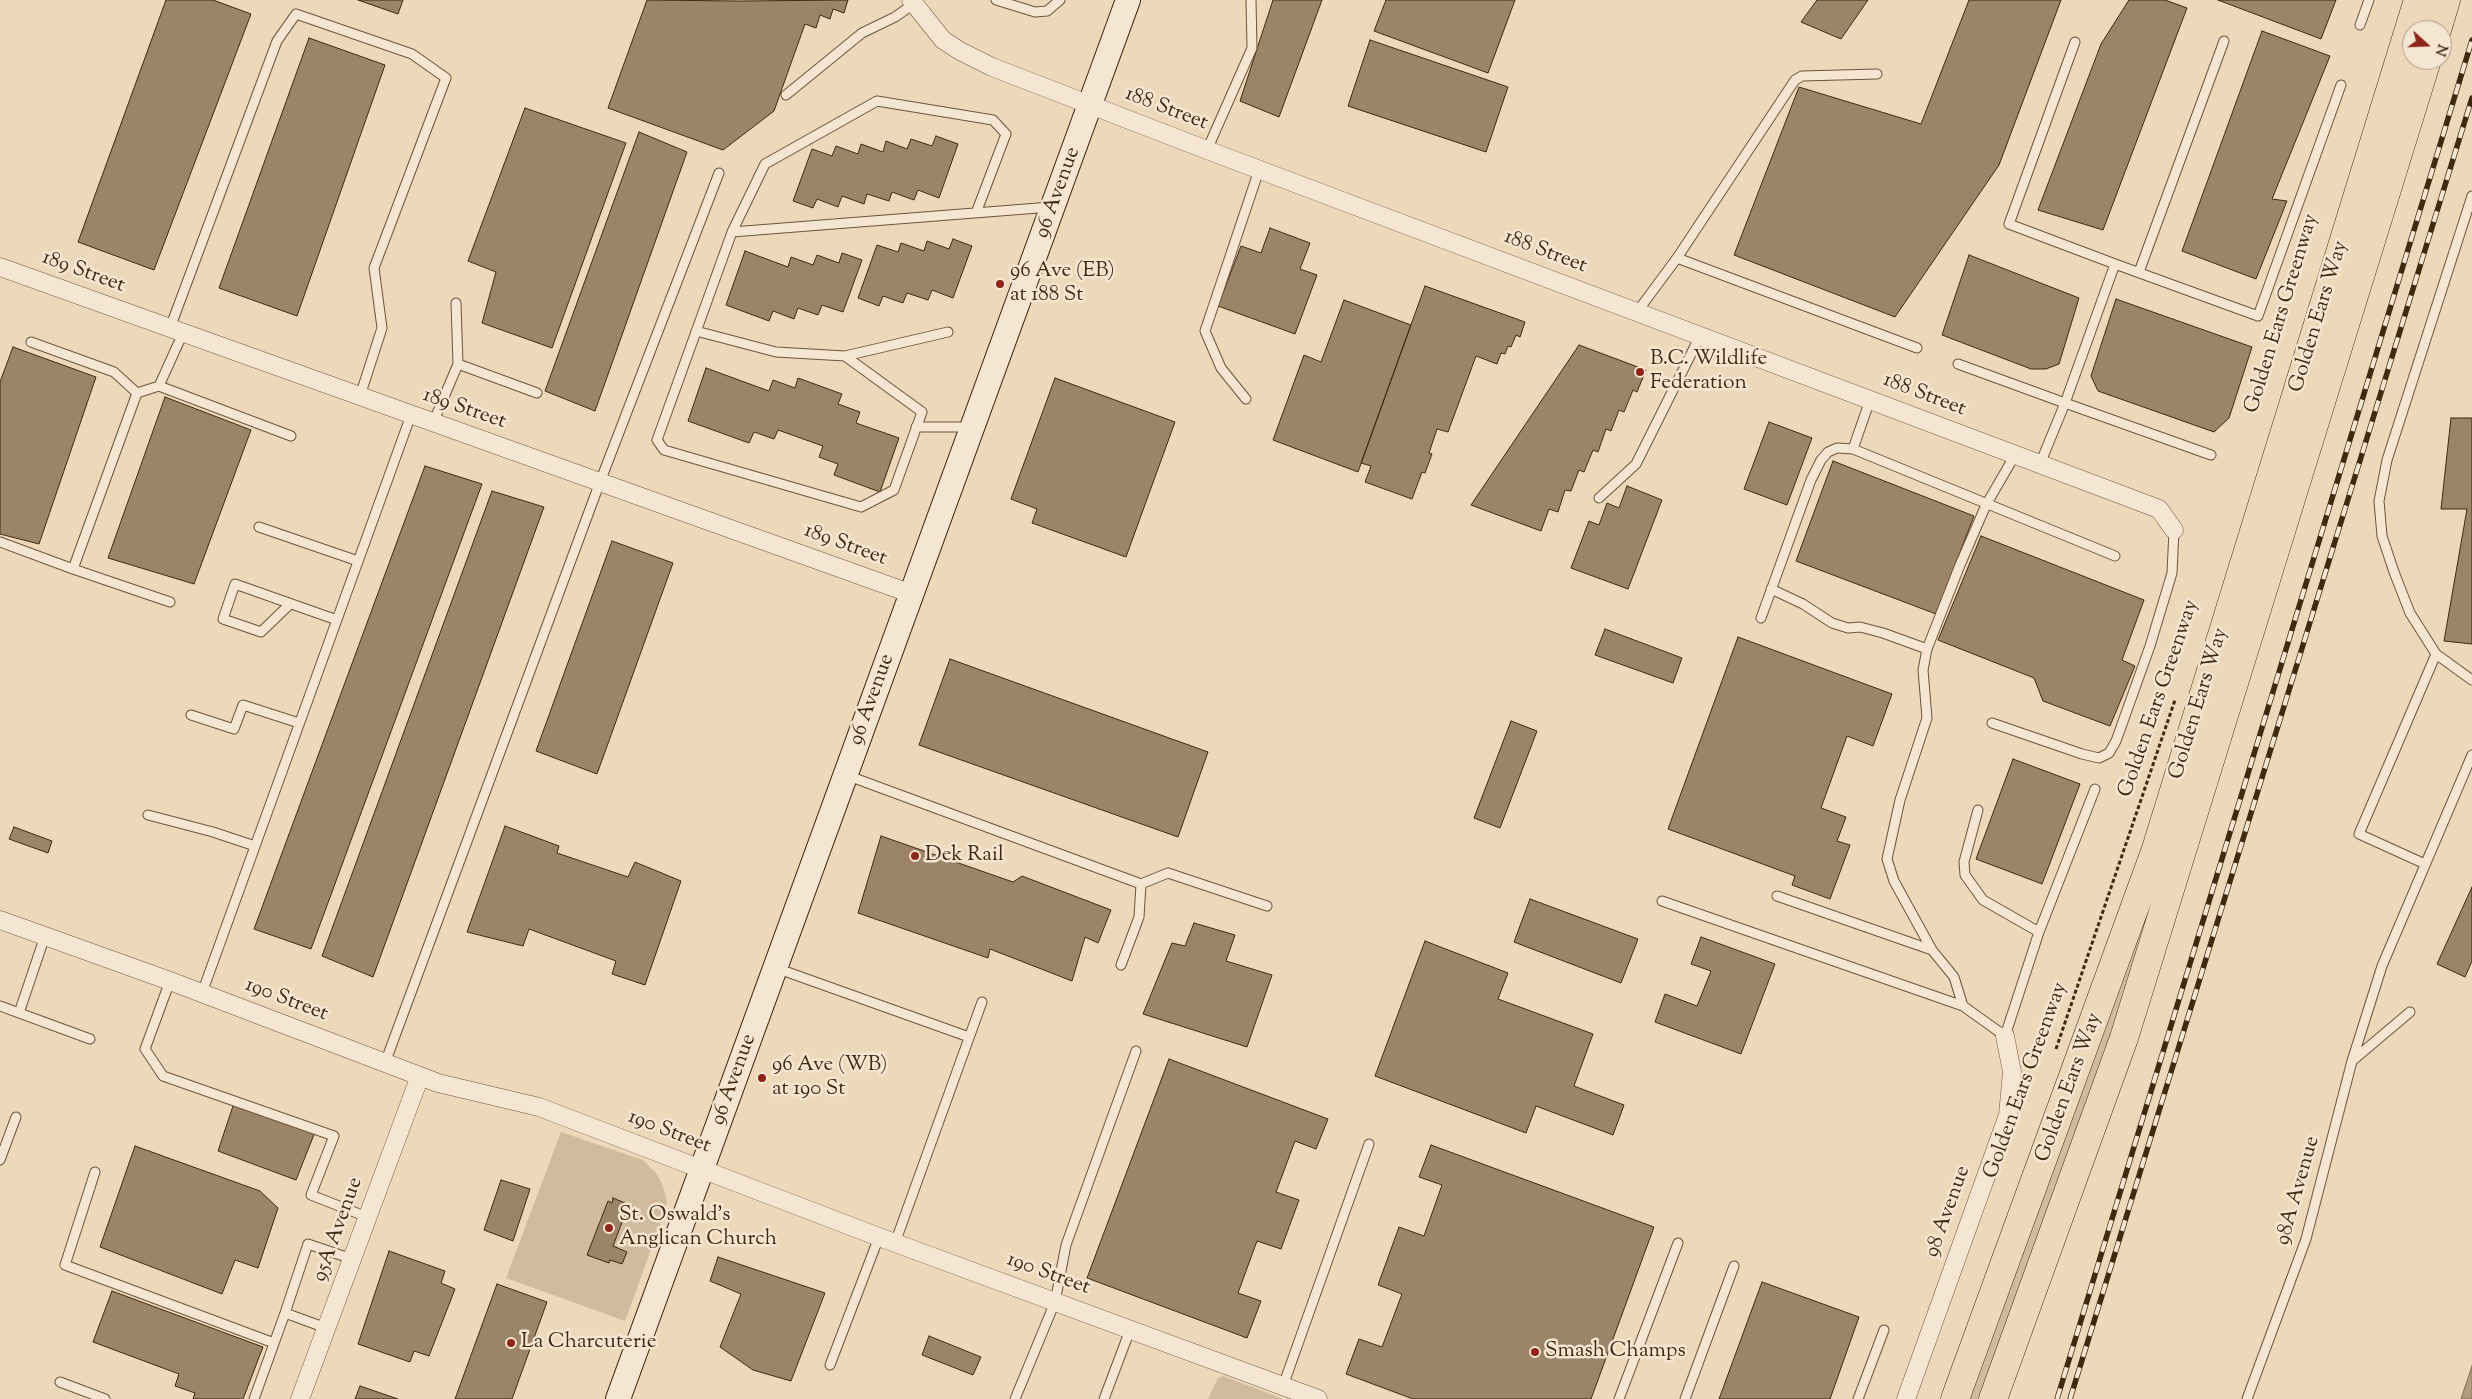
<!DOCTYPE html>
<style>
body{margin:0}
#map{position:relative;width:2472px;height:1399px;overflow:hidden;background:#eed8ba;font-family:"Sorts Mill Goudy",serif}
canvas{display:block}
.north{position:absolute;left:2402px;top:20px;width:50px;height:50px;box-sizing:border-box;background:#f4e6d2;border:1px solid #ac9a84;border-radius:50%;rotate:110deg;font-size:14px;font-weight:700;line-height:20px;text-align:center;color:#41290e}
.north::after{content:'';display:block;margin:auto;width:18px;height:22px;background:#8f2418;clip-path:polygon(50% 0,100% 100%,50% 72%,0 100%)}
</style>
<div id="map">
<canvas width="2472" height="1399"></canvas>
<div class="north">N</div>
</div>
<script>
const g = document.querySelector('canvas').getContext('2d');
g.lineJoin = 'round';
function fill(path, color) {
  g.fillStyle = color;
  g.fill(path, 'evenodd');
}
function shape(rows) {
  const path = new Path2D();
  for (const r of rows) {
    path.moveTo(r[0], r[1]);
    for (let i = 2; i < r.length; i += 2) path.lineTo(r[i], r[i + 1]);
  }
  return path;
}
function strokePath(path, color, width, dash) {
  g.strokeStyle = color;
  g.lineWidth = width;
  g.lineCap = dash ? 'butt' : 'round';
  g.setLineDash(dash || []);
  g.stroke(path);
}
function label(font, color, halo, rows, align = 'center') {
  g.font = font + ' "Sorts Mill Goudy",serif';
  g.lineWidth = 5;
  g.setLineDash([]);
  g.textBaseline = 'middle';
  g.strokeStyle = halo;
  g.fillStyle = color;
  for (const [text, x, y, turn = 0] of rows) {
    g.save();
    g.translate(x, y);
    g.rotate((+turn || 0) * Math.PI / 180);
    g.textAlign = isNaN(turn) ? turn : align;
    if (halo) g.strokeText(text, 0, 0);
    g.fillText(text, 0, 0);
    g.restore();
  }
}
fill(shape([
 [2140,936,2143,937,2109,1045,1982,1399,1969,1399],
 [561,1132,643,1160,657,1174,662,1184,667,1201,665,1211,625,1321,506,1278],
 [1223,1376,1281,1398,1281,1399,1208,1399,1218,1378]
]), '#d1ba9d');
const water = shape([
 [2472,1366,2472,1399,2461,1399,2472,1366]
]);
fill(water, '#b39c80');
strokePath(water, '#856e52', 1);
const building = shape([
 [166,0,213,0,251,14,154,270,78,242,166,0],
 [358,0,403,0,398,14,358,0],
 [647,0,741,1,848,0,844,13,833,9,830,19,820,15,816,28,805,24,774,111,723,150,608,108,647,0],
 [1273,0,1322,0,1279,117,1240,101,1273,0],
 [1386,0,1515,0,1488,73,1374,31,1386,0],
 [1817,0,1868,0,1841,39,1801,22,1817,0],
 [1969,0,2061,0,1999,165,1895,317,1734,255,1799,87,1921,124,1969,0],
 [2129,0,2165,0,2187,8,2103,230,2038,210,2101,44,2129,0],
 [2218,0,2336,0,2321,39,2218,0],
 [2262,31,2330,56,2272,199,2287,201,2256,279,2182,251,2262,31],
 [309,38,385,65,297,316,219,288,309,38],
 [1370,40,1508,87,1486,152,1348,106,1370,40],
 [525,108,626,143,552,348,482,323,496,272,468,261,525,108],
 [639,132,687,152,595,411,545,391,639,132],
 [936,136,958,144,939,198,918,190,914,200,892,192,889,201,867,194,864,204,842,196,838,207,817,199,813,208,793,201,812,149,832,156,836,146,858,154,861,144,883,152,886,141,907,149,911,139,932,146,936,136],
 [1270,228,1310,243,1300,269,1317,275,1295,334,1218,306,1241,246,1261,253,1270,228],
 [953,239,972,246,953,298,932,290,928,300,907,293,903,303,883,296,879,306,858,298,877,245,898,252,901,243,924,251,927,241,949,249,953,239],
 [745,251,788,267,791,257,813,265,817,255,839,263,842,253,862,260,843,312,822,305,818,315,798,308,794,319,773,311,769,321,726,305,745,251],
 [1969,255,2079,298,2059,364,2046,369,2031,369,1942,335,1969,255],
 [1425,286,1525,322,1520,337,1516,335,1511,347,1508,346,1505,354,1501,353,1497,364,1476,356,1448,432,1437,429,1429,453,1432,454,1425,473,1422,472,1412,499,1365,482,1371,466,1361,463,1425,286],
 [2116,299,2252,347,2229,418,2214,432,2098,391,2091,376,2116,299],
 [1344,300,1411,325,1358,472,1273,440,1304,355,1321,362,1344,300],
 [1579,345,1646,370,1637,392,1633,390,1624,412,1619,410,1611,431,1606,429,1598,452,1593,450,1584,472,1579,470,1571,491,1565,490,1558,512,1549,509,1541,531,1471,505,1579,345],
 [13,347,96,377,39,544,0,534,0,382,13,347],
 [706,368,769,391,773,380,795,388,798,378,842,394,838,404,860,412,856,423,899,438,880,492,834,475,838,464,819,457,823,446,778,430,774,439,754,432,749,443,688,421,706,368],
 [1055,378,1175,422,1126,557,1032,523,1037,509,1011,499,1055,378],
 [165,397,251,430,194,584,108,558,165,397],
 [2451,418,2472,418,2472,644,2444,641,2467,509,2441,509,2451,418],
 [1769,422,1812,438,1787,505,1744,489,1769,422],
 [1833,461,1974,516,1936,614,1796,561,1833,461],
 [425,466,482,484,311,949,254,929,425,466],
 [1627,486,1662,500,1628,589,1571,568,1589,521,1599,525,1607,503,1619,508,1627,486],
 [492,491,544,507,373,977,322,956,492,491],
 [1981,536,2144,600,2122,660,2135,666,2110,726,2043,701,2034,678,1938,640,1981,536],
 [612,541,673,563,597,774,536,751,612,541],
 [1605,629,1682,658,1673,683,1595,655,1605,629],
 [1738,637,1892,694,1873,746,1847,736,1821,808,1846,817,1837,841,1850,845,1830,899,1792,885,1795,876,1668,829,1738,637],
 [950,659,1208,752,1178,837,919,745,950,659],
 [1511,721,1537,731,1500,828,1474,818,1511,721],
 [2013,759,2080,784,2042,884,1976,859,2013,759],
 [505,826,559,846,557,853,628,877,635,862,681,881,645,985,612,974,616,961,529,929,523,946,467,932,505,826],
 [14,827,52,841,48,853,9,839,14,827],
 [881,836,1013,882,1022,876,1111,910,1098,943,1085,937,1072,981,990,949,988,958,858,913,881,836],
 [2472,887,2472,961,2465,977,2437,964,2472,887],
 [1530,899,1638,939,1621,983,1514,942,1530,899],
 [1194,923,1235,935,1226,961,1272,975,1247,1047,1143,1014,1172,943,1185,946,1194,923],
 [1701,937,1775,964,1741,1054,1655,1022,1665,994,1697,1006,1711,971,1691,964,1701,937],
 [1425,941,1508,973,1498,999,1593,1034,1574,1086,1624,1105,1613,1135,1536,1106,1526,1133,1375,1076,1425,941],
 [1169,1059,1328,1119,1316,1149,1295,1141,1276,1192,1299,1200,1281,1249,1257,1241,1238,1293,1261,1301,1247,1338,1087,1278,1169,1059],
 [234,1103,315,1132,296,1180,218,1151,234,1103],
 [1431,1145,1654,1227,1591,1399,1413,1399,1346,1374,1359,1339,1382,1347,1402,1294,1378,1285,1399,1227,1424,1236,1442,1185,1419,1177,1431,1145],
 [135,1146,260,1191,278,1208,258,1268,235,1260,222,1294,100,1247,135,1146],
 [501,1180,530,1189,513,1241,484,1230,501,1180],
 [613,1198,625,1203,623,1208,627,1209,613,1246,627,1252,622,1264,610,1260,609,1263,587,1255,608,1201,612,1203,613,1198],
 [389,1251,445,1271,441,1283,455,1289,429,1356,414,1351,410,1362,358,1344,389,1251],
 [718,1257,825,1293,791,1381,753,1370,720,1347,741,1294,710,1281,718,1257],
 [1762,1282,1859,1317,1830,1399,1719,1399,1762,1282],
 [497,1284,547,1302,512,1399,455,1399,497,1284],
 [112,1291,263,1347,243,1399,193,1399,195,1393,175,1386,179,1374,93,1342,112,1291],
 [929,1336,981,1357,973,1375,922,1355,929,1336],
 [360,1386,398,1399,355,1399,360,1386]
]);
fill(building, '#9b8467');
strokePath(building, '#41290e', 1);
const service = shape([
 [996,0,1035,12,1047,11,1060,0],
 [2360,25,2369,0],
 [2075,42,2009,224,2115,264],
 [786,95,862,33,895,17,915,3],
 [1207,150,1252,48,1251,0],
 [732,232,765,164,877,101,993,120,1006,134,976,213],
 [1677,258,1917,348],
 [2139,272,2224,41],
 [1637,312,1677,258,1795,80,1802,76,1877,74],
 [170,328,277,41,296,14,412,54,446,78,374,268,382,328,360,396],
 [696,331,776,352,845,356,922,412,894,490,861,507,664,450,657,440,732,232,1051,207],
 [31,342,114,372,137,393],
 [845,356,948,332],
 [458,364,537,393],
 [1958,364,2065,403,2115,264,2258,316,2341,85],
 [159,386,291,436],
 [1246,399,1221,368,1205,331,1259,170],
 [1870,400,1853,449,2115,556],
 [433,423,458,364,456,303],
 [916,427,970,427],
 [2015,455,1986,505,1960,565,1927,649,1923,670,1927,718,1900,800,1887,859,1894,881,1932,950,1954,977,1963,1006,2005,1036,2039,932,2095,789],
 [2040,464,2065,403,2211,455],
 [1599,498,1636,464,1700,336],
 [259,527,358,561],
 [0,542,73,569],
 [1771,589,1803,604,1832,623,1848,628,1860,627,1883,633,1927,649],
 [170,602,73,569,137,393,159,386,183,333],
 [290,604,261,632,223,619,235,584,337,620],
 [1761,618,1811,480,1821,460,1828,452,1837,448,1853,449],
 [2436,654,2410,613,2394,572,2382,536,2379,501,2387,460,2472,196],
 [191,715,234,729,243,705,299,723],
 [1992,723,2082,754,2099,758,2109,753,2116,741,2150,646,2172,573,2174,530],
 [846,775,1141,884,1168,873,1267,906],
 [1978,810,1964,862,1965,875,1983,900,2039,932],
 [148,815,213,832,255,846],
 [2425,864,2359,834,2436,654,2472,680],
 [1777,896,1932,950],
 [1662,901,1963,1006],
 [1121,965,1139,917,1141,884],
 [776,968,969,1037],
 [170,981,145,1049,163,1076,334,1136,311,1195,367,1217],
 [202,993,411,415],
 [0,1006,90,1039],
 [19,1013,45,936],
 [2352,1061,2382,966,2472,755],
 [385,1063,600,482,719,173],
 [0,1160,16,1117],
 [95,1172,65,1265,274,1343],
 [895,1243,982,1002],
 [326,1328,285,1313,308,1244,352,1259],
 [830,1365,879,1237],
 [60,1382,105,1399],
 [1283,1386,1369,1144],
 [254,1399,285,1313],
 [1015,1399,1055,1302,1066,1245,1136,1051],
 [1104,1399,1130,1330],
 [1619,1399,1678,1243],
 [1685,1399,1734,1266],
 [1858,1399,1884,1330],
 [2247,1399,2306,1239,2352,1061,2410,1012]
]);
const minor = shape([
 [911,0,943,40,960,51,992,67,1207,150,2159,509,2174,530],
 [0,267,912,594],
 [0,920,170,981,438,1083,539,1107,879,1237,1318,1399],
 [300,1399,420,1076],
 [1906,1399,2008,1115,2012,1072,2005,1036]
]);
const secondary = shape([
 [618,1399,1128,0]
]);
const primary = shape([
 [2437,30,2446,0],
 [1955,1399,2156,849,2418,0],
 [1993,1399,2124,1038,2427,60]
]);
strokePath(service, '#6c5539', 11);
strokePath(minor, '#6c5539', 19);
strokePath(secondary, '#41290e', 26);
strokePath(primary, '#41290e', 29);
strokePath(shape([
 [2056,1049,2175,700]
]), '#41290e', 3, [4, 2.5]);
strokePath(service, '#f4e6d2', 9);
strokePath(minor, '#f4e6d2', 18);
strokePath(secondary, '#f4e6d2', 24);
strokePath(primary, '#eed8ba', 28);
const rail = shape([
 [2057,1399,2472,40],
 [2070,1399,2472,98]
]);
strokePath(rail, '#41290e', 5.5);
strokePath(rail, '#f4e6d2', 4, [11]);
for (const [x, y, r, color] of [
 [1000,284,5,"#8f2418"],
 [1640,372,5,"#8f2418"],
 [915,856,5,"#8f2418"],
 [762,1078,5,"#8f2418"],
 [609,1228,5,"#8f2418"],
 [511,1343,5,"#8f2418"],
 [1535,1352,5,"#8f2418"]
]) {
  const dot = new Path2D();
  dot.arc(x, y, r, 0, 2 * Math.PI);
  g.fillStyle = color;
  g.fill(dot);
  strokePath(dot, '#f4e6d2', 2);
}
label('21px', '#41290e', '#f4e6d2', [
 ["188 Street",1166,110,21],
 ["96 Avenue",1059,193,-70],
 ["188 Street",1545,253,21],
 ["189 Street",83,273,20],
 ["Golden Ears Greenway",2283,314,-73],
 ["Golden Ears Way",2320,317,-73],
 ["188 Street",1924,396,21],
 ["189 Street",464,410,19],
 ["189 Street",845,546,20],
 ["Golden Ears Greenway",2160,699,-71],
 ["96 Avenue",873,700,-70],
 ["Golden Ears Way",2200,704,-73],
 ["190 Street",286,1001,21],
 ["96 Avenue",735,1080,-70],
 ["Golden Ears Greenway",2027,1081,-70],
 ["Golden Ears Way",2070,1088,-70],
 ["190 Street",669,1133,21],
 ["98A Avenue",2299,1191,-74],
 ["98 Avenue",1949,1212,-70],
 ["95A Avenue",339,1230,-70],
 ["190 Street",1048,1275,20]
]);
label('21px', '#41290e', '#f4e6d2', [
 ["96 Ave (EB)",1010,272],
 ["at 188 St",1010,296],
 ["B.C. Wildlife",1650,360],
 ["Federation",1650,384],
 ["Dek Rail",925,856],
 ["96 Ave (WB)",772,1066],
 ["at 190 St",772,1090],
 ["St. Oswald's",619,1216],
 ["Anglican Church",619,1240],
 ["La Charcuterie",521,1343],
 ["Smash Champs",1545,1352]
], 'left');
</script>
